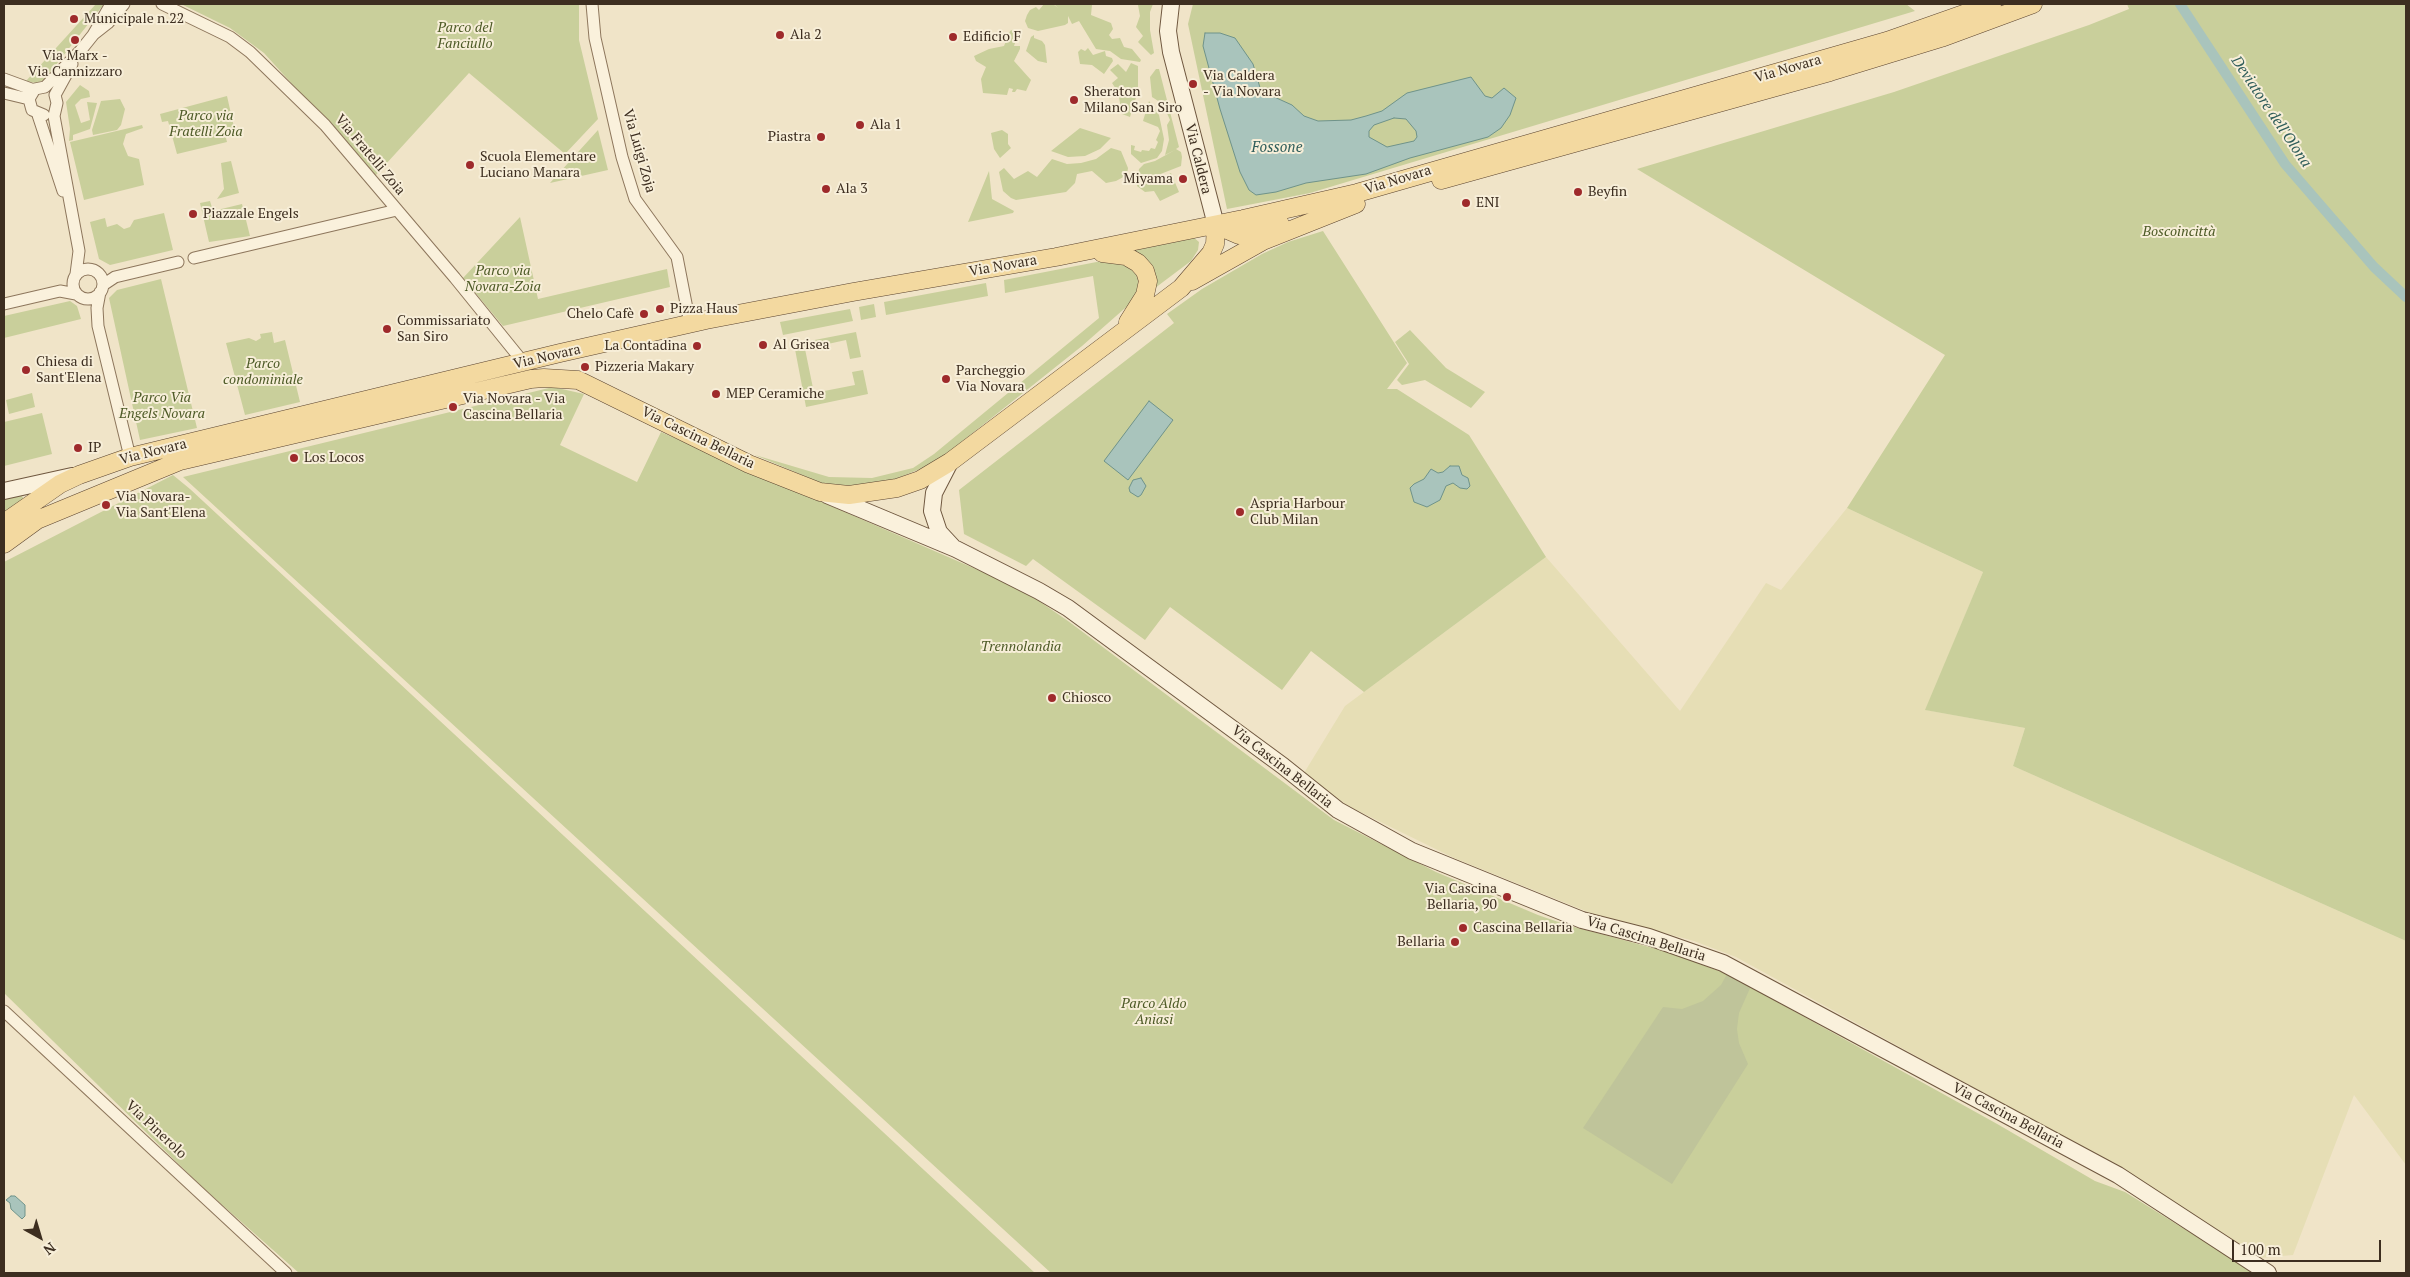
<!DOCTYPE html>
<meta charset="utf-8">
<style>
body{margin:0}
#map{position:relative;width:2410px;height:1277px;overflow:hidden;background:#f0e4c8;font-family:"PT Serif",serif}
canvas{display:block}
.frame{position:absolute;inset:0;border:5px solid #3d2e20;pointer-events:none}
.north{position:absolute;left:15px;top:1212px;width:50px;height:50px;-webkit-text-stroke:4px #f7eed8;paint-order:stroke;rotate:141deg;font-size:14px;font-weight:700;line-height:20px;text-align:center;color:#3d2e20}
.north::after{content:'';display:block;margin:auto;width:18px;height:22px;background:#3d2e20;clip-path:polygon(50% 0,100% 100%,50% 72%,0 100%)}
.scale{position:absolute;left:2232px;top:1240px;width:149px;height:22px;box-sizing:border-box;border:2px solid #3d2e20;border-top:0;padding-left:6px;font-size:15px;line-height:18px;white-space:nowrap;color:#3d2e20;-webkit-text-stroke:4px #f7eed8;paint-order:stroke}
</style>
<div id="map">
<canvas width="2410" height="1277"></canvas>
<div class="frame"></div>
<div class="north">N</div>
<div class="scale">100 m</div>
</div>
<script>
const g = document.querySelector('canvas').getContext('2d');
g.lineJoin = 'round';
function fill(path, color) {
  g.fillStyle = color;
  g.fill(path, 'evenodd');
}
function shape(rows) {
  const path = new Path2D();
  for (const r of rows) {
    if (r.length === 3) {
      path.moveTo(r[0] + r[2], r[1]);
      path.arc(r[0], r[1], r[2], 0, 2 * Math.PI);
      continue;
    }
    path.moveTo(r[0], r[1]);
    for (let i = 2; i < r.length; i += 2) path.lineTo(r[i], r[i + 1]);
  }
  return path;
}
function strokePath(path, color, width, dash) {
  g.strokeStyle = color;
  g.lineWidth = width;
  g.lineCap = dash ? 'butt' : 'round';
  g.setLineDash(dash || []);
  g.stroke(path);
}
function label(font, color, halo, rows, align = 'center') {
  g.font = font + ' "PT Serif",serif';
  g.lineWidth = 4;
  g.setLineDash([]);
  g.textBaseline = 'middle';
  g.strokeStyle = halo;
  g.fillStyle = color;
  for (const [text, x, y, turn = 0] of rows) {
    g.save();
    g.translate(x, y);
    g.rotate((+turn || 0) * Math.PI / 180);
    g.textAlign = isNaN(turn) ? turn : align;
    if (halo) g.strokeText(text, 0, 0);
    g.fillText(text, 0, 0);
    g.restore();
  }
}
fill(shape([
 [1847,508,1983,572,1926,710,2025,728,2013,766,2406,941,2406,1165,2354,1095,2293,1255,2259,1258,2133,1175,1736,957,1694,941,1593,914,1454,858,1348,806,1304,773,1345,706,1546,557,1680,711,1766,583,1781,590]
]), '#e6deb5');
fill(shape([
 [96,4,104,4,44,80,36,83,26,81],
 [181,4,579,4,579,40,598,119,565,154,469,73,375,176,264,53,230,28],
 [1044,4,1053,4,1058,8,1054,4,1092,5,1091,15,1111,23,1113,29,1109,35,1112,39,1120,38,1124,47,1132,49,1141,60,1140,62,1121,59,1110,51,1096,49,1079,21,1072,24,1068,16,1068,23,1065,25,1038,31,1028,28,1025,21,1027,15,1030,10,1036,7,1039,10],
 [1134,4,1153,4,1150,12,1150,30,1154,53,1151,55,1138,42,1143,36,1136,27,1140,16,1138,5],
 [1193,4,1906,4,1915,11,1310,193,1227,209,1188,24],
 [2127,4,2406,4,2406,941,2013,766,2025,728,1925,710,1983,572,1847,508,1945,355,1637,169,1894,92,2089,25,2129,9],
 [1014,29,1018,34,1014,46,1020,46,1020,49,1014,61,1031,80,1026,91,1017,89,1015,92,1012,92,1013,89,1009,88,1007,95,983,93,981,79,986,67,976,61,974,56,989,49,1004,46,1010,31],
 [1034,35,1034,38,1042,41,1045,45,1047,63,1038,61,1026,51,1031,37],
 [1088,48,1093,55,1105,51,1106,56,1112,58,1113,61,1104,74,1092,65,1080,64,1078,52,1081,49,1085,51],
 [1131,63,1138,66,1138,91,1130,117,1122,114,1118,92,1112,83,1118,78,1110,70,1118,64,1126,72],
 [1156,69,1159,69,1179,147,1176,149,1181,152,1182,157,1181,166,1158,175,1160,179,1171,173,1179,192,1160,201,1154,191,1145,192,1137,186,1139,169,1144,164,1155,161,1175,150,1165,155,1169,140,1167,125,1170,120,1163,104,1152,97,1150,77],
 [80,85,89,91,90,97,81,99,75,105,81,123,90,120,87,102,97,103,90,129,73,135,73,140,69,141,70,129,66,102],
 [227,96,236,136,226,138,227,142,177,154,168,121,162,122,160,114],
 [120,99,125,109,121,125,117,130,93,135,92,130,101,101],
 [1149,101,1159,115,1164,139,1162,151,1157,158,1141,163,1131,154,1131,145,1135,146,1134,150,1141,152,1142,150,1149,151,1151,148,1155,149,1158,142,1156,140,1160,131,1158,127,1143,121],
 [142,125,143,128,126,134,123,144,128,156,139,159,144,185,84,200,70,142],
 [1080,128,1111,138,1100,149,1085,156,1068,157,1051,151],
 [598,130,608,170,550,183],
 [1002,130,1008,134,1008,144,1011,148,1000,158,994,149,991,133],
 [1111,148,1121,151,1128,168,1127,175,1116,181,1106,183,1092,171,1077,174,1075,183,1066,192,1016,200,1011,198,1003,191,999,172,1004,168,1014,179,1028,171,1037,177,1052,159,1067,164,1081,163,1096,159],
 [231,161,239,193,217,199,224,189,221,163],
 [989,171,992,199,1014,211,1013,213,968,222],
 [210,201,213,211,242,204,250,236,209,242,200,203],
 [164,213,173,250,110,265,99,259,90,222,105,218,107,227,117,224,124,229,130,227,134,220],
 [520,217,538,299,667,269,670,287,503,326,463,278],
 [1323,231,1407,363,1387,389,1397,389,1469,435,1546,557,1364,692,1311,651,1282,690,1170,607,1145,640,1033,559,1026,566,964,534,959,490,1174,323,1167,314,1202,289,1262,254,1288,242],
 [1192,236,1199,242,1198,250,1191,261,1147,294,1126,248],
 [1112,259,1138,271,1141,287,1132,302,1082,346,935,463,883,484,840,488,821,483,755,455,829,477,872,478,913,468,934,454,1099,318,1093,276,1005,293,1004,280],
 [161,279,197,428,140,440,109,298,117,290],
 [986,283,988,296,886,315,884,302],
 [70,301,77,306,81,319,4,338,4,316],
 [874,304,876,317,861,320,859,307],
 [850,309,853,321,783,335,780,322],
 [1410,330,1446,368,1485,392,1471,408,1425,380,1402,385,1397,380,1409,364,1395,342],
 [272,332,274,343,285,340,300,402,245,415,226,343,249,338,256,341,261,338,260,334],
 [856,332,861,357,850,359,846,340,805,349,814,393,855,385,852,372,863,370,868,394,806,407,794,344],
 [553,387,584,394,560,445,637,482,661,432,985,573,1036,599,1068,621,1334,820,1436,872,1538,915,1567,925,1668,952,1727,974,1999,1125,2095,1181,2125,1192,2255,1273,1051,1273,183,477],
 [32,393,35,407,9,414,6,400],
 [42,413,52,454,4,466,4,422],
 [173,475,190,489,1035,1273,299,1273,202,1187,4,993,4,562],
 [21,495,24,499,4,516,4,498]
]), '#c9cf9b');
fill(shape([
 [1727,974,1751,986,1739,1013,1737,1029,1739,1043,1748,1064,1672,1184,1583,1128,1663,1007,1682,1009,1703,1001,1721,985]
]), '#bfc49a');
const water = shape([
 [1205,33,1220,33,1235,38,1253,64,1261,91,1292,105,1304,116,1318,121,1351,120,1366,116,1382,111,1407,93,1471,77,1485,96,1492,98,1504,88,1516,98,1510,115,1501,128,1488,137,1410,158,1366,174,1306,183,1276,192,1256,195,1249,190,1240,172,1220,109,1203,46,1205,33],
 [1394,118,1406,119,1416,131,1417,137,1414,141,1387,147,1369,137,1369,131,1374,125,1394,118],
 [1149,401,1173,420,1128,480,1104,461,1149,401],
 [1450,466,1459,466,1462,475,1468,478,1470,486,1467,489,1460,488,1453,483,1446,486,1440,500,1427,507,1414,502,1410,488,1414,484,1424,479,1431,469,1438,473,1443,472,1450,466],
 [1141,478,1146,486,1141,495,1138,497,1130,492,1129,488,1133,480,1141,478],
 [11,1196,15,1196,25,1205,25,1216,22,1219,11,1209,10,1203,6,1200,11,1196]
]);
fill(water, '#a9c4bc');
strokePath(water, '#6f938a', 1);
strokePath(shape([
 [2180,4,2285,164,2374,267,2406,297]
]), '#a9c4bc', 10);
const street = shape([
 [162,4,230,37,250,52,325,125,455,278,523,362],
 [592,4,595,38,622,157,635,199,677,257,690,324],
 [94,34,108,23,124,4],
 [4,79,34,90],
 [45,87,81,50,93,35,111,4],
 [4,93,29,99],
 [55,95,57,103,54,116,79,251,76,274],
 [55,95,72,64],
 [38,115,63,191],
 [44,115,32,110,29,99,35,89,45,87],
 [194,258,397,210],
 [88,284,15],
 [103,285,115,277,178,262],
 [100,292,97,308,98,326,130,457],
 [4,304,60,291,76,294],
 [4,1011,286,1273]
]);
const secondary = shape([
 [1171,4,1168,31,1171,52,1216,225],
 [950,462,934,493,932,511,939,532,952,546],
 [4,491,72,476],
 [827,495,956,549,1039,591,1068,608,1283,766,1338,810,1412,851,1582,920,1649,937,1723,963,2118,1175,2268,1273]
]);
const primary = shape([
 [1441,180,1830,72,1941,38,2033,4],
 [1216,225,1239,235,1280,224],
 [1102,253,1126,256,1138,263,1145,271,1148,281,1145,295,1128,322],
 [1192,281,1263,241,1356,204],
 [4,523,60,484,79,475,130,457,560,353,706,320,853,292,1056,257,1243,219,1357,193,1887,41,1992,4],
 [4,544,37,520,180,461,531,379,544,378,578,380,749,464,820,492,849,495,897,488,920,480,950,462,1181,288,1211,253,1215,244,1216,225]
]);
strokePath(street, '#8d765c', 13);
strokePath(secondary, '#6f573f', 18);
strokePath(primary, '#5b4430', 19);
strokePath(street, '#faf1dc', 11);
strokePath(secondary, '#faf1dc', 16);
strokePath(primary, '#f3d9a0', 18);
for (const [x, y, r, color] of [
 [74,19,5,"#9e2a2b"],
 [780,35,5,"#9e2a2b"],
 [953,37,5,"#9e2a2b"],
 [75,40,5,"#9e2a2b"],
 [1193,84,5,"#9e2a2b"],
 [1074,100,5,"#9e2a2b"],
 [860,125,5,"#9e2a2b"],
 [821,137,5,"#9e2a2b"],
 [470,165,5,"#9e2a2b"],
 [1183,179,5,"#9e2a2b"],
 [826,189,5,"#9e2a2b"],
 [1578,192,5,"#9e2a2b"],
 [1466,203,5,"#9e2a2b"],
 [193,214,5,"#9e2a2b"],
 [660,309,5,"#9e2a2b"],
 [644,314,5,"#9e2a2b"],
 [387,329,5,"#9e2a2b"],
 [763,345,5,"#9e2a2b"],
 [697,346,5,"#9e2a2b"],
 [585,367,5,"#9e2a2b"],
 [26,370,5,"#9e2a2b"],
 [946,379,5,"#9e2a2b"],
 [716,394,5,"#9e2a2b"],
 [453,407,5,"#9e2a2b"],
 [78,448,5,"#9e2a2b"],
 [294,458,5,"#9e2a2b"],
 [106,505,5,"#9e2a2b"],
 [1240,512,5,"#9e2a2b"],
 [1052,698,5,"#9e2a2b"],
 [1507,897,5,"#9e2a2b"],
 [1463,928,5,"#9e2a2b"],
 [1455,942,5,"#9e2a2b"]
]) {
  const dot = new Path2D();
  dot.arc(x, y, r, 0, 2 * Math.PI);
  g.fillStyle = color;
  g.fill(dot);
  strokePath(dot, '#f7eed8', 2);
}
label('14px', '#3d2e20', '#f7eed8', [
 ["Municipale n.22",84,19],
 ["Ala 2",790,35],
 ["Edificio F",963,37],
 ["Via Marx -",75,56,"center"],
 ["Via Cannizzaro",75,72,"center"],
 ["Via Caldera",1203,76],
 ["- Via Novara",1203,92],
 ["Sheraton",1084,92],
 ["Milano San Siro",1084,108],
 ["Ala 1",870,125],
 ["Piastra",811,137,"right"],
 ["Scuola Elementare",480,157],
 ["Luciano Manara",480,173],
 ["Miyama",1173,179,"right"],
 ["Ala 3",836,189],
 ["Beyfin",1588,192],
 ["ENI",1476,203],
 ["Piazzale Engels",203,214],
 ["Pizza Haus",670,309],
 ["Chelo Cafè",634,314,"right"],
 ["Commissariato",397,321],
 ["San Siro",397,337],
 ["Al Grisea",773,345],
 ["La Contadina",687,346,"right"],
 ["Chiesa di",36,362],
 ["Sant'Elena",36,378],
 ["Pizzeria Makary",595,367],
 ["Parcheggio",956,371],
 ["Via Novara",956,387],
 ["MEP Ceramiche",726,394],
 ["Via Novara - Via",463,399],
 ["Cascina Bellaria",463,415],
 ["IP",88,448],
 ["Los Locos",304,458],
 ["Via Novara-",116,497],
 ["Via Sant'Elena",116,513],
 ["Aspria Harbour",1250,504],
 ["Club Milan",1250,520],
 ["Chiosco",1062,698],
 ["Via Cascina",1497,889,"right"],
 ["Bellaria, 90",1497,905,"right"],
 ["Cascina Bellaria",1473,928],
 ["Bellaria",1445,942,"right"]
], 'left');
label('italic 14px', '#4d5a26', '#f7eed8', [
 ["Parco del",465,28],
 ["Fanciullo",465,44],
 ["Parco via",206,116],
 ["Fratelli Zoia",206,132],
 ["Boscoincittà",2179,232],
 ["Parco via",503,271],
 ["Novara-Zoia",503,287],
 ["Parco",263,364],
 ["condominiale",263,380],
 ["Parco Via",162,398],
 ["Engels Novara",162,414],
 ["Trennolandia",1021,647],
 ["Parco Aldo",1154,1004],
 ["Aniasi",1154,1020]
]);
label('14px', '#3d2e20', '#f7eed8', [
 ["Via Novara",1788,69,-16],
 ["Via Luigi Zoja",639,151,74],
 ["Via Fratelli Zoia",370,155,50],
 ["Via Caldera",1198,159,76],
 ["Via Novara",1398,180,-17],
 ["Via Novara",1003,266,-10],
 ["Via Novara",547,357,-13],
 ["Via Cascina Bellaria",698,438,26],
 ["Via Novara",153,452,-14],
 ["Via Cascina Bellaria",1282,767,38],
 ["Via Cascina Bellaria",1646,939,17],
 ["Via Cascina Bellaria",2008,1116,28],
 ["Via Pinerolo",156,1130,43]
]);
label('italic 15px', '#2f5d5a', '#f7eed8', [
 ["Deviatore dell'Olona",2271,112,56],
 ["Fossone",1277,148]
]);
</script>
